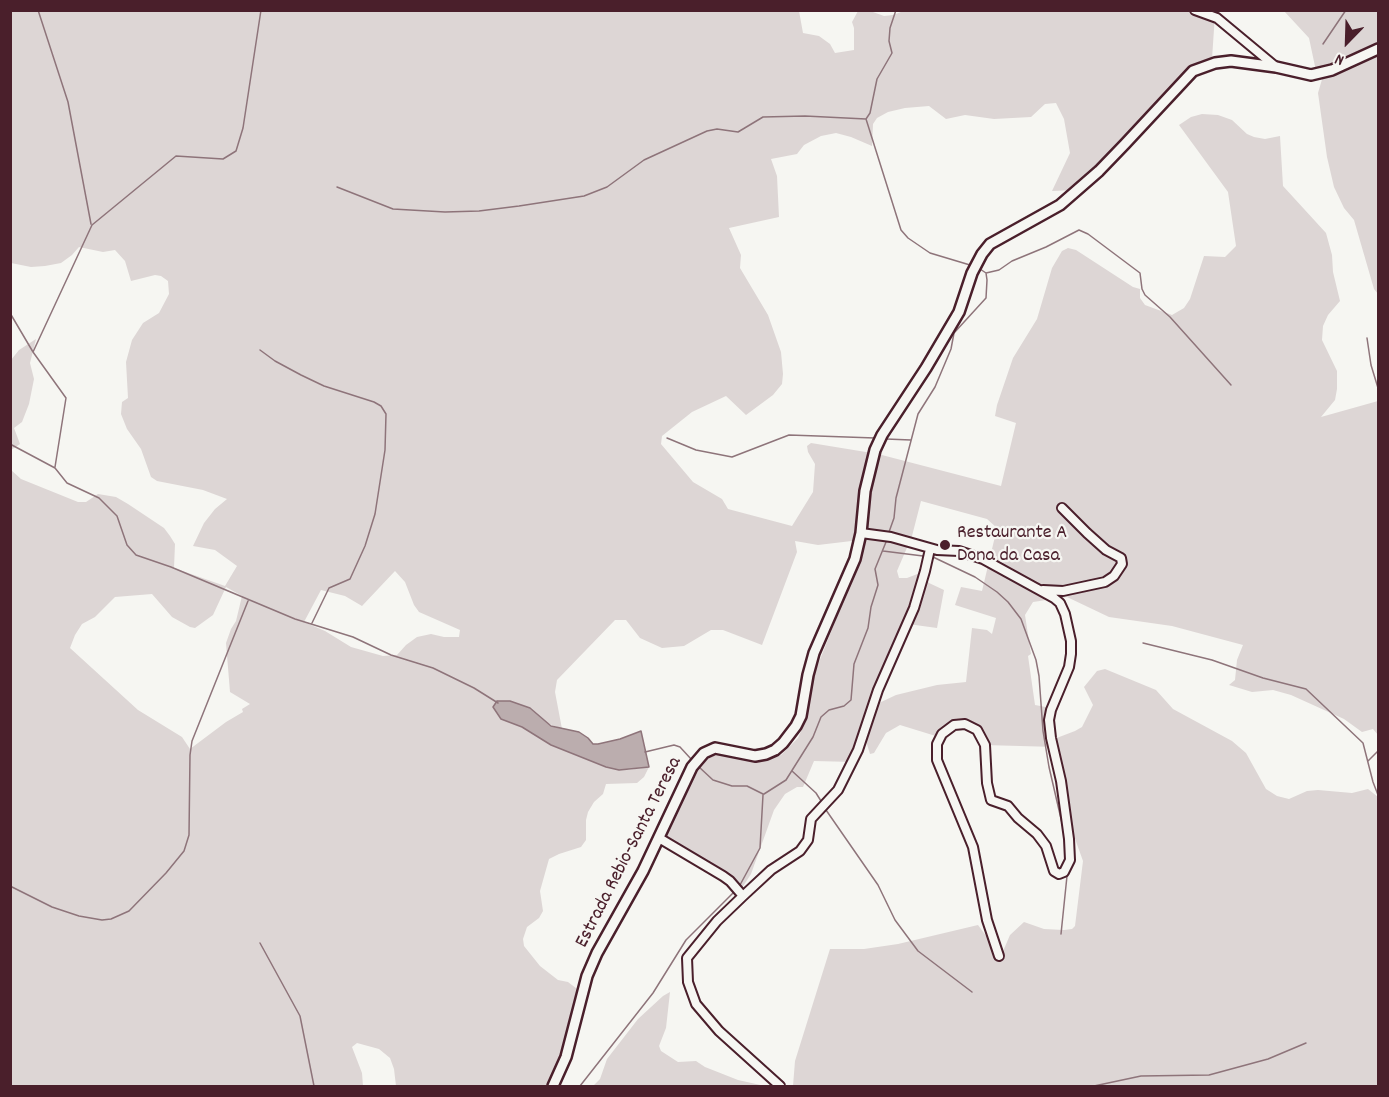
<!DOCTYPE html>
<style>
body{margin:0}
#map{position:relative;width:1389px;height:1097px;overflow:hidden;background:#f6f6f2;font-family:Dekko,sans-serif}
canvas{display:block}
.frame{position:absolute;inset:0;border:12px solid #4a1f2b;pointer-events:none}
.north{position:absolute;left:1317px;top:12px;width:60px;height:60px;-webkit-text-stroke:4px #f6f6f2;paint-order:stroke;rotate:203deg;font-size:16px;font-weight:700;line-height:24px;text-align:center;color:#4a1f2b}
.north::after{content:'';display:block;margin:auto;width:21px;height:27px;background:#4a1f2b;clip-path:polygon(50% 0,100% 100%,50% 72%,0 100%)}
</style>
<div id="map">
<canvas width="1389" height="1097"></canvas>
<div class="frame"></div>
<div class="north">N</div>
</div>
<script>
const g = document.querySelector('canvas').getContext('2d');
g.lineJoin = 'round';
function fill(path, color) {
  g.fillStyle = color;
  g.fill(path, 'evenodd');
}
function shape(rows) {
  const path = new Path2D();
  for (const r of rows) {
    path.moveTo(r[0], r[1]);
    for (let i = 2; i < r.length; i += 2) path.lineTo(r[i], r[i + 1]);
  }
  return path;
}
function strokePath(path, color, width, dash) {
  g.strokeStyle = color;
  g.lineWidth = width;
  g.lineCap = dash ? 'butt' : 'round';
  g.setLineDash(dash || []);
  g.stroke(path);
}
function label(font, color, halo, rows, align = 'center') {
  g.font = font + ' Dekko,sans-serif';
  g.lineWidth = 4.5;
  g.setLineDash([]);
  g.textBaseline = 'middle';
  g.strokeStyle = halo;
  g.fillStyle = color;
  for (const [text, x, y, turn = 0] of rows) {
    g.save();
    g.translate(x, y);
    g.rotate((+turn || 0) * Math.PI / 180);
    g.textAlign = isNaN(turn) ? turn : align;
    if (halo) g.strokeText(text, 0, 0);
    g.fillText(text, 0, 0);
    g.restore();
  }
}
fill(shape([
 [906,10,1207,10,1215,14,1212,59,1200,61,1193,66,1077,190,1052,191,1070,153,1064,119,1056,103,1045,104,1031,117,994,119,965,115,946,119,929,106,905,108,888,112,877,118,873,124,872,146,851,137,836,133,821,136,804,145,797,154,771,159,777,176,779,217,729,228,741,255,740,268,768,315,781,352,783,374,782,384,773,395,746,415,726,396,692,412,662,436,661,444,693,482,722,499,728,509,792,526,813,492,815,464,808,452,807,446,811,443,872,453,860,540,818,545,795,541,797,552,762,645,723,630,711,630,684,646,662,648,640,638,626,620,615,620,557,680,555,692,562,729,547,723,530,708,510,701,497,701,514,724,522,727,551,745,606,767,628,770,649,767,644,777,637,783,606,784,603,794,594,802,588,812,586,820,586,840,581,847,559,854,549,859,540,891,543,911,539,918,527,927,523,939,524,946,540,966,558,980,568,982,585,995,568,1057,548,1086,396,1086,394,1069,390,1058,379,1049,357,1043,352,1047,362,1073,363,1086,11,1086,11,470,21,479,78,502,86,502,98,494,116,497,128,504,164,528,170,536,175,544,174,568,225,586,237,566,215,550,193,546,204,523,215,509,227,499,203,490,157,481,151,477,141,449,127,429,121,414,122,402,128,398,126,362,132,340,143,323,159,313,169,294,168,281,161,276,155,275,131,281,125,261,115,250,103,252,79,247,72,255,61,263,45,266,31,267,11,263,10,11,799,11,803,33,819,36,830,44,835,53,854,50,854,28,852,22,858,11,873,12,884,16,893,15],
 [395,571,405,582,414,605,419,612,460,630,459,637,444,637,431,634,417,637,406,645,397,655,383,656,351,647,325,631,304,622,321,590,345,596,362,606],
 [226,587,242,596,236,621,231,629,226,643,230,692,250,704,242,709,243,712,226,722,190,749,182,737,138,710,70,648,75,635,82,624,95,617,115,597,152,594,172,617,190,627,195,628,213,615],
 [1284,11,1378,11,1378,48,1316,71,1309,38],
 [1378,54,1378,294,1374,289,1354,220,1344,208,1334,187,1327,157,1318,93,1323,76],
 [1202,114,1218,115,1232,120,1247,134,1254,137,1265,139,1280,136,1283,186,1326,233,1332,255,1333,272,1340,301,1328,315,1323,326,1322,340,1337,371,1337,389,1335,400,1321,417,1378,401,1378,735,1373,729,1362,732,1344,719,1291,695,1273,690,1252,692,1229,685,1235,680,1237,660,1243,645,1172,626,1109,617,1067,597,1033,602,1025,615,1031,654,1028,656,1035,705,1051,708,1054,739,1075,731,1082,727,1093,705,1084,687,1097,671,1105,669,1156,690,1173,709,1232,741,1246,753,1266,789,1277,796,1289,799,1307,791,1318,790,1352,793,1368,789,1378,797,1378,1086,793,1086,795,1061,830,949,864,949,898,944,978,925,1001,956,1010,935,1024,922,1044,929,1064,930,1072,929,1075,926,1083,861,1069,822,1063,771,1056,747,984,745,981,726,969,722,961,722,939,737,900,725,886,733,874,753,870,754,866,741,854,762,814,761,803,787,797,787,785,794,774,810,751,874,742,888,716,869,664,839,689,782,697,770,710,757,720,754,772,758,781,755,798,738,805,722,815,672,862,554,867,535,868,499,878,454,1001,486,1016,423,995,416,997,405,1013,358,1037,319,1052,268,1062,251,1068,248,1076,250,1133,287,1140,289,1140,298,1145,305,1172,315,1184,308,1190,299,1204,256,1225,257,1236,246,1228,192,1179,125,1191,117],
 [921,501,987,519,997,528,982,591,961,587,955,605,996,618,992,634,987,630,972,628,966,682,937,685,896,695,879,703,908,624,937,628,944,590,929,583,920,573,907,578,899,578,897,571,912,536],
 [36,339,30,363,34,379,29,404,22,422,14,428,20,444,11,450,11,360,19,350],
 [670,992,666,1028,659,1046,661,1051,678,1062,696,1061,705,1067,738,1080,765,1086,593,1086,600,1079,607,1059,638,1019,663,996]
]), '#ddd6d5');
const water = shape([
 [497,701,510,701,530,708,551,726,579,732,588,738,593,744,598,744,620,739,641,731,649,767,619,770,606,767,551,745,522,727,501,719,493,707,497,701]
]);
fill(water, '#bbadae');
strokePath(water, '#8e747a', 1.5);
strokePath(shape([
 [38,10,68,102,91,224],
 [896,10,890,28,889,41,892,53,877,79,870,113,866,119,901,230,908,238,930,253,970,265],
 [1323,44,1346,10],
 [337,187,393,209,445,212,479,211,519,206,584,196,607,187,644,160,707,131,717,129,738,132,763,117,805,116,866,119],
 [986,273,999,270,1012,261,1046,247,1079,230,1088,234,1140,273,1142,289,1145,295,1170,317,1231,385],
 [10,313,33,352,66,398,55,467],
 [1367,338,1371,365,1378,388],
 [260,350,275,361,301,375,324,386,374,402,381,406,386,414,385,450,375,514,365,546,350,579,329,588,312,623],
 [33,352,92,225,176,156,223,159,236,151,243,128,261,10],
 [667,438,696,450,732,457,789,435,875,438],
 [886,439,911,440],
 [10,444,55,468,67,483,99,498,117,516,127,545,136,555,171,567,295,619,353,637,391,655,433,668,474,688,498,703],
 [889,532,894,518,896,498,918,414,935,387,951,349,954,333,986,298,987,280,986,273,980,269],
 [883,551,923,556],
 [933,557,975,577,997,592,1008,602,1021,619,1036,660,1039,676,1043,731,1049,767,1065,836],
 [1143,643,1212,660,1263,678,1306,689,1363,743,1373,782,1378,795],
 [645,752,674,745,680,747,691,759],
 [1368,761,1378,751],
 [699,767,713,780,732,786,747,786,763,794],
 [792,771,816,793,821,801],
 [764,794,786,780,813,737,821,717,829,710,844,706,851,700,854,664,868,628,871,607,878,585,875,569,886,542],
 [826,810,878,885,895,920,918,951,972,992],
 [740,885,760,848,763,795],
 [10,886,52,907,79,916,102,920,111,919,129,911,166,873,184,851,189,835,190,755,192,741,248,601],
 [1061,934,1067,876],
 [260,943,300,1016,314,1086],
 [580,1086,653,993,686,940,733,893],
 [1094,1086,1141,1076,1209,1075,1268,1059,1306,1043]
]), '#8e747a', 1.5);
const minor = shape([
 [1195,10,1217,18,1276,67],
 [861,533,891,537,937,550,959,551,983,559,1054,598,1060,603,1065,614,1071,641,1071,654,1069,667,1051,710,1049,720,1051,738,1061,781,1069,839,1070,860,1064,872,1059,874,1054,871,1046,846,1037,834,1018,818,1008,806,991,800,987,783,985,745,977,730,965,724,954,725,942,734,937,744,937,760,973,847,987,920,999,956],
 [1043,590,1063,591,1105,582,1114,576,1122,564,1121,558,1106,550,1087,533,1062,508],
 [659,838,723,876,730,881,743,896],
 [780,1086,719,1031,696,1004,688,982,687,958,717,921,743,896,771,870,800,851,808,840,811,819,838,790,858,750,878,690,914,608,925,571,930,549]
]);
const tertiary = shape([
 [553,1086,566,1057,587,976,597,953,643,871,692,767,704,753,715,748,755,756,766,754,775,750,783,743,796,726,801,716,808,675,814,653,855,559,861,533,865,491,875,450,882,435,926,368,959,312,972,273,982,254,990,244,1060,205,1099,171,1125,144,1193,71,1215,63,1231,61,1276,67,1311,75,1332,70,1378,49]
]);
strokePath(minor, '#4a1f2b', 12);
strokePath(tertiary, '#4a1f2b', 14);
strokePath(minor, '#f6f6f2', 8);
strokePath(tertiary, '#f6f6f2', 9);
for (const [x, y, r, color] of [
 [945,545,6,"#4a1f2b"]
]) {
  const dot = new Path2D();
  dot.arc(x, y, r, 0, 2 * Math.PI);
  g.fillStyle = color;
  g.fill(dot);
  strokePath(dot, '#f6f6f2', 2);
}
label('20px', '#4a1f2b', '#f6f6f2', [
 ["Restaurante A",957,534],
 ["Dona da Casa",957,557]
], 'left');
label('20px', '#4a1f2b', '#f6f6f2', [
 ["Estrada Rebio-Santa Teresa",630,853,-63]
]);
</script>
